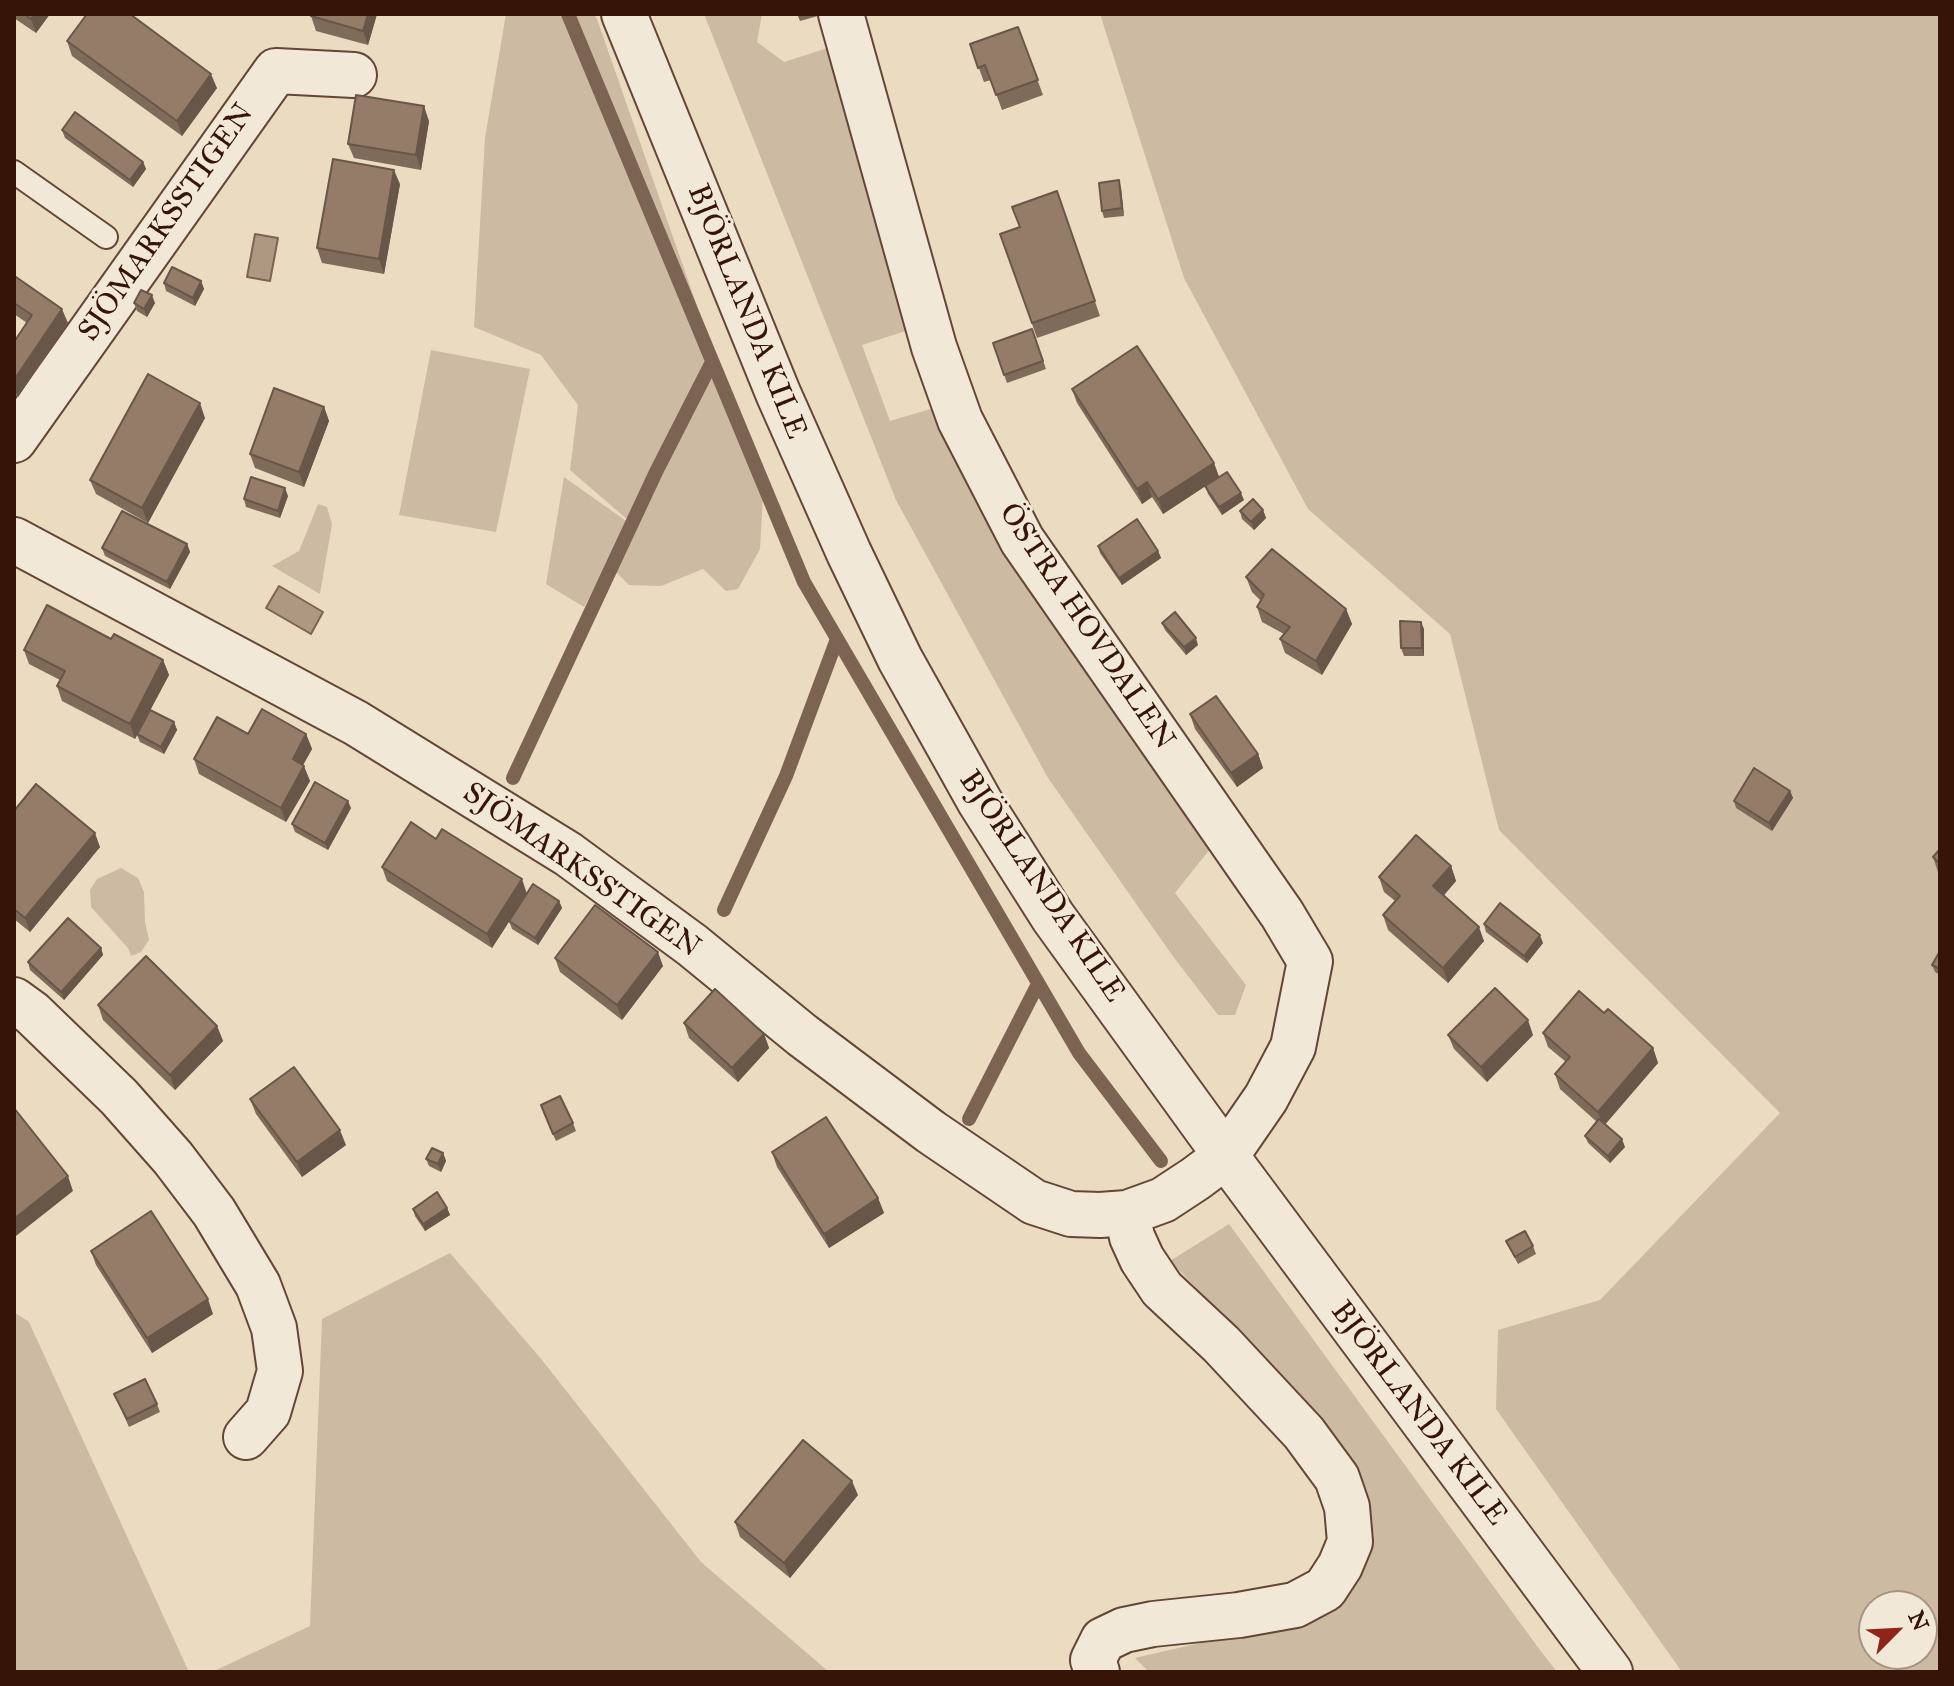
<!DOCTYPE html>
<meta charset="utf-8">
<style>
body{margin:0}
#map{position:relative;width:1954px;height:1686px;overflow:hidden;background:#ebdcc1;font-family:"IM FELL Great Primer",serif}
canvas{display:block}
.frame{position:absolute;inset:0;border:16px solid #361408;pointer-events:none}
.north{position:absolute;left:1858px;top:1590px;width:80px;height:80px;box-sizing:border-box;background:#f2e8d7;border:2px solid #a79384;border-radius:50%;rotate:66deg;font-size:22px;font-weight:700;line-height:32px;text-align:center;color:#361408}
.north::after{content:'';display:block;margin:auto;width:28px;height:36px;background:#8f2418;clip-path:polygon(50% 0,100% 100%,50% 72%,0 100%)}
</style>
<div id="map">
<canvas width="1954" height="1686"></canvas>
<div class="frame"></div>
<div class="north">N</div>
</div>
<script>
const g = document.querySelector('canvas').getContext('2d');
g.lineJoin = 'round';
function fill(path, color) {
  g.fillStyle = color;
  g.fill(path, 'evenodd');
}
function shape(rows) {
  const path = new Path2D();
  for (const r of rows) {
    path.moveTo(r[0], r[1]);
    for (let i = 2; i < r.length; i += 2) path.lineTo(r[i], r[i + 1]);
  }
  return path;
}
function strokePath(path, color, width, dash) {
  g.strokeStyle = color;
  g.lineWidth = width;
  g.lineCap = dash ? 'butt' : 'round';
  g.setLineDash(dash || []);
  g.stroke(path);
}
function label(font, color, halo, rows, align = 'center') {
  g.font = font + ' "IM FELL Great Primer",serif';
  g.lineWidth = 6;
  g.setLineDash([]);
  g.textBaseline = 'middle';
  g.strokeStyle = halo;
  g.fillStyle = color;
  for (const [text, x, y, turn = 0] of rows) {
    g.save();
    g.translate(x, y);
    g.rotate((+turn || 0) * Math.PI / 180);
    g.textAlign = isNaN(turn) ? turn : align;
    if (halo) g.strokeText(text, 0, 0);
    g.fillText(text, 0, 0);
    g.restore();
  }
}
fill(shape([
 [506,14,594,14,597,19,763,495,760,549,738,589,726,591,703,569,661,586,629,585,614,570,636,527,570,470,578,405,541,355,474,327,485,138],
 [704,14,762,14,757,42,784,62,834,46,918,327,862,345,890,421,944,405,1210,849,1175,893,1246,985,1235,1015,1218,1015,1172,955,1048,778,896,500],
 [1100,14,1940,14,1940,1672,1682,1672,1496,1409,1498,1330,1600,1300,1780,1113,1499,830,1450,634,1308,509,1184,278],
 [1874,1606,1922,1606,1922,1654,1874,1654],
 [431,350,530,369,496,532,399,515],
 [564,477,629,523,584,607,546,584],
 [318,504,327,507,332,524,320,594,272,566,299,551],
 [121,868,138,878,144,892,145,922,149,940,141,952,131,956,128,948,91,907,90,890,97,879],
 [1229,1224,1537,1646,1557,1672,1149,1672,1135,1658,1226,1637,1354,1580,1331,1438,1282,1377,1170,1261],
 [450,1253,542,1360,701,1562,829,1672,212,1672,310,1626,322,1319],
 [14,1312,29,1322,189,1672,14,1672]
]), '#ccbaa2');
const water = shape([
 [255,234,278,238,270,281,247,277,255,234],
 [279,586,323,612,311,634,266,608,279,586]
]);
fill(water, '#ad9882');
strokePath(water, '#7d6351', 2);
strokePath(shape([
 [568,14,804,582,1079,1053,1161,1161],
 [513,778,656,472,712,362],
 [724,910,786,776,837,639],
 [969,1119,1038,984]
]), '#7d6351', 14);
const service = shape([
 [14,172,106,237]
]);
const minor = shape([
 [624,14,778,393,849,553,900,659,980,802,1053,917,1226,1156,1610,1672],
 [14,440,276,71,354,75],
 [14,540,356,723,568,854,692,945,802,1035,931,1132,1034,1202,1071,1214,1100,1215,1127,1213,1163,1200,1195,1179,1226,1156,1266,1098,1293,1047,1310,961,1282,914,1022,540,960,420,934,347,841,14],
 [14,1000,32,1013,119,1097,173,1158,214,1212,258,1285,274,1328,280,1371,268,1412,246,1437],
 [1097,1672,1093,1660,1103,1640,1124,1630,1153,1624,1239,1615,1295,1605,1325,1589,1340,1566,1350,1542,1347,1507,1337,1478,1304,1433,1221,1344,1162,1289,1142,1259,1132,1237,1127,1213]
]);
strokePath(service, '#634636', 26);
strokePath(minor, '#634636', 48);
strokePath(service, '#f2e8d7', 22);
strokePath(minor, '#f2e8d7', 44);
fill(shape([
 [14,14,50,14,36,33,14,18],
 [377,14,368,45,316,31,311,16],
 [797,14,817,14,818,16,800,21],
 [1018,27,1043,95,1002,110,991,80,984,82,970,44],
 [67,41,217,88,182,136,72,56],
 [429,121,421,170,354,158,348,144],
 [62,130,143,162,146,169,133,187,65,138],
 [400,184,384,274,322,263,317,248],
 [1121,188,1124,216,1104,218,1102,211],
 [1057,191,1100,316,1037,338,1000,234,1020,227],
 [14,279,68,323,18,397,14,395,14,342,27,323,14,314],
 [201,281,204,289,195,306,166,291,164,283],
 [134,303,155,303,147,317,137,311],
 [1032,329,1046,369,1007,383,993,343],
 [1072,389,1214,463,1219,477,1244,500,1222,515,1208,494,1205,486,1212,482,1163,514,1152,497,1142,504,1077,403],
 [324,407,329,421,304,487,255,468,250,454],
 [205,418,148,523,96,494,90,480],
 [288,496,280,518,246,507,244,499],
 [1263,510,1266,518,1254,530,1242,519,1240,511],
 [187,544,190,552,170,589,105,556,102,548],
 [1098,546,1158,551,1161,558,1122,585,1100,553],
 [1246,577,1346,609,1352,624,1322,675,1285,653,1280,639,1284,634,1262,622,1257,607,1261,601,1252,592],
 [1162,623,1198,645,1186,655,1165,630],
 [1424,629,1424,656,1404,656,1401,648],
 [111,639,163,660,169,675,150,710,174,722,177,730,164,754,140,742,137,735,135,739,62,701,57,686,60,680,29,664,24,650],
 [1190,714,1258,754,1263,768,1237,787,1195,729],
 [248,734,306,734,312,749,303,765,310,781,286,822,199,774,194,759],
 [1790,791,1793,798,1772,831,1736,808,1734,801],
 [351,808,328,850,295,832,292,824],
 [14,811,100,847,30,932,14,919],
 [1940,849,1940,873,1938,872,1933,857],
 [1451,866,1456,881,1444,895,1484,941,1448,983,1388,930,1383,915,1395,901,1384,892,1379,877],
 [382,867,527,894,492,948,387,881],
 [559,901,562,908,538,945,512,929,509,921],
 [1484,924,1543,943,1527,963,1486,932],
 [101,948,103,955,64,1000,30,970,28,962],
 [1940,951,1940,975,1935,972,1932,965],
 [555,958,663,966,622,1020,560,972],
 [98,1005,217,1026,223,1041,175,1090,103,1020],
 [1604,1013,1653,1048,1658,1063,1605,1124,1625,1147,1610,1163,1588,1143,1585,1136,1597,1122,1560,1089,1555,1074,1566,1062,1548,1047,1543,1033],
 [684,1023,764,1034,769,1048,738,1082,689,1038],
 [1448,1035,1533,1035,1487,1082,1454,1049],
 [250,1099,346,1145,302,1177,256,1114],
 [543,1112,573,1123,576,1131,556,1141],
 [772,1152,878,1198,884,1213,829,1248,777,1167],
 [443,1153,446,1161,441,1172,429,1166,426,1159],
 [447,1208,450,1215,425,1231,415,1216,413,1209],
 [1506,1241,1533,1246,1536,1254,1518,1264],
 [91,1251,213,1314,152,1353,96,1265],
 [114,1394,157,1404,160,1412,129,1427],
 [858,1495,790,1578,740,1537,735,1522]
]), '#7f6b59');
fill(shape([
 [34,14,50,14,36,33,31,19],
 [368,14,377,14,368,45,363,31],
 [211,74,217,88,182,136,177,121],
 [424,106,429,121,421,170,416,155],
 [143,162,146,169,133,187,130,180],
 [394,170,400,184,384,274,379,259],
 [1119,180,1121,188,1124,216,1122,208],
 [201,281,204,289,195,306,193,298],
 [152,295,155,303,147,317,144,309],
 [62,309,68,323,18,397,14,387,14,380],
 [200,403,205,418,148,523,142,508],
 [324,407,329,421,304,487,299,472],
 [1214,463,1219,477,1163,514,1158,499],
 [1147,482,1152,497,1142,504,1137,489],
 [285,488,288,496,280,518,278,511],
 [1241,493,1244,500,1222,515,1219,507],
 [1263,510,1266,518,1254,530,1251,522],
 [187,544,190,552,170,589,167,582],
 [1158,551,1161,558,1122,585,1119,578],
 [1346,609,1352,624,1322,675,1316,661],
 [1421,622,1424,629,1424,656,1422,648],
 [1196,638,1198,645,1186,655,1184,647],
 [163,660,169,675,135,739,130,724],
 [174,722,177,730,164,754,161,747],
 [306,734,312,749,298,774,293,759],
 [1258,754,1263,768,1237,787,1231,773],
 [304,766,310,781,286,822,281,808],
 [1790,791,1793,798,1772,831,1769,823],
 [348,801,351,808,328,850,325,843],
 [95,833,100,847,30,932,25,918],
 [1451,866,1456,881,1439,901,1433,886],
 [522,879,527,894,492,948,487,934],
 [559,901,562,908,538,945,535,938],
 [1479,927,1484,941,1448,983,1443,968],
 [1540,935,1543,943,1527,963,1524,956],
 [101,948,103,955,64,1000,61,992],
 [658,952,663,966,622,1020,617,1005],
 [1528,1020,1533,1035,1487,1082,1481,1067],
 [217,1026,223,1041,175,1090,170,1075],
 [764,1034,769,1048,738,1082,732,1068],
 [1653,1048,1658,1063,1603,1127,1598,1112],
 [340,1130,346,1145,302,1177,297,1162],
 [1622,1139,1625,1147,1610,1163,1608,1156],
 [443,1153,446,1161,441,1172,438,1164],
 [68,1176,73,1191,16,1236,14,1230,14,1219],
 [878,1198,884,1213,829,1248,824,1234],
 [447,1208,450,1215,425,1231,423,1224],
 [208,1299,213,1314,152,1353,147,1338],
 [852,1481,858,1495,790,1578,784,1563]
]), '#685749');
const building = shape([
 [24,14,34,14,31,19,24,14],
 [87,14,130,14,211,74,177,121,67,41,87,14],
 [312,14,368,14,363,31,311,16,312,14],
 [1018,27,1038,80,996,95,985,65,978,68,970,44,1018,27],
 [356,95,424,106,416,155,348,144,356,95],
 [75,112,143,162,130,180,62,130,75,112],
 [333,159,394,170,379,259,317,248,333,159],
 [1119,180,1122,208,1102,211,1099,183,1119,180],
 [1057,191,1095,301,1032,323,1000,234,1020,227,1012,207,1057,191],
 [172,267,201,281,193,298,164,283,172,267],
 [16,277,62,309,14,380,14,342,32,315,14,303,14,279,16,277],
 [141,290,152,295,144,309,134,303,141,290],
 [1032,329,1043,361,1004,375,993,343,1032,329],
 [1137,346,1214,463,1158,499,1147,482,1137,489,1072,389,1137,346],
 [148,374,200,403,142,508,90,480,148,374],
 [274,388,324,407,299,472,250,454,274,388],
 [1227,472,1241,493,1219,507,1205,486,1227,472],
 [251,477,285,488,278,511,244,499,251,477],
 [1253,499,1263,510,1251,522,1240,511,1253,499],
 [122,511,187,544,167,582,102,548,122,511],
 [1137,519,1158,551,1119,578,1098,546,1137,519],
 [1272,549,1346,609,1316,661,1280,639,1290,627,1257,607,1264,595,1246,577,1272,549],
 [47,605,111,639,114,634,163,660,130,724,57,686,65,671,24,650,47,605],
 [1175,612,1196,638,1184,647,1162,623,1175,612],
 [1400,621,1421,622,1422,648,1401,648,1400,621],
 [1216,696,1258,754,1231,773,1190,714,1216,696],
 [262,709,306,734,293,759,304,766,281,808,194,759,217,717,248,734,262,709],
 [150,710,174,722,161,747,137,734,150,710],
 [1754,768,1790,791,1769,823,1734,801,1754,768],
 [315,782,348,801,325,843,292,824,315,782],
 [36,784,95,833,25,918,14,909,14,811,36,784],
 [411,822,436,839,442,829,522,879,487,934,382,867,411,822],
 [1416,835,1451,866,1433,886,1479,927,1443,968,1383,915,1400,896,1379,877,1416,835],
 [1940,849,1940,864,1933,857,1940,849],
 [533,884,559,901,535,938,509,921,533,884],
 [1500,903,1540,935,1524,956,1484,924,1500,903],
 [595,905,658,952,617,1005,555,958,595,905],
 [68,918,101,948,61,992,28,962,68,918],
 [1940,951,1940,969,1932,965,1940,951],
 [146,956,217,1026,170,1075,98,1005,146,956],
 [1495,988,1528,1020,1481,1067,1448,1035,1495,988],
 [715,989,764,1034,732,1068,684,1023,715,989],
 [1579,991,1604,1013,1608,1009,1653,1048,1598,1112,1555,1074,1570,1057,1543,1033,1579,991],
 [294,1067,340,1130,297,1162,250,1099,294,1067],
 [560,1096,573,1123,553,1134,541,1105,560,1096],
 [14,1108,68,1176,14,1219,14,1108],
 [826,1117,878,1198,824,1234,772,1152,826,1117],
 [1599,1119,1622,1139,1608,1156,1585,1136,1599,1119],
 [432,1148,443,1153,438,1164,426,1159,432,1148],
 [437,1192,447,1208,423,1224,413,1209,437,1192],
 [151,1211,208,1299,147,1338,91,1251,151,1211],
 [1525,1231,1533,1246,1515,1257,1506,1241,1525,1231],
 [145,1379,157,1404,127,1419,114,1394,145,1379],
 [803,1440,852,1481,784,1563,735,1522,803,1440]
]);
fill(building, '#947c68');
strokePath(building, '#685749', 2);
label('30px', '#361408', '#f2e8d7', [
 ["SJÖMARKSSTIGEN",167,223,-55],
 ["BJÖRLANDA KILE",746,312,68],
 ["ÖSTRA HOVDALEN",1086,627,56],
 ["SJÖMARKSSTIGEN",581,871,35],
 ["BJÖRLANDA KILE",1041,887,56],
 ["BJÖRLANDA KILE",1418,1414,53]
]);
</script>
